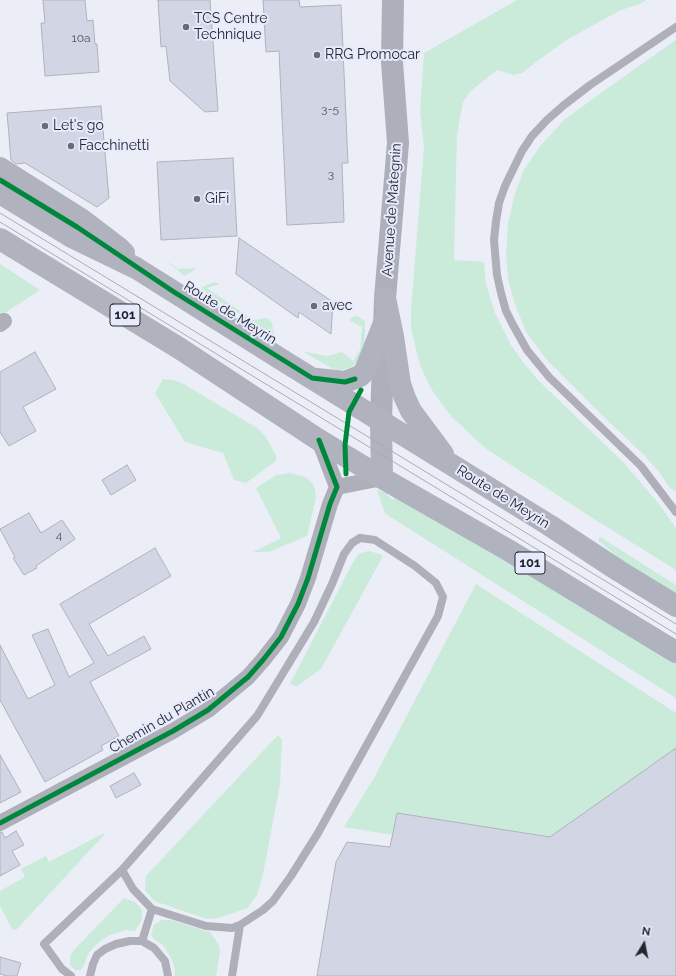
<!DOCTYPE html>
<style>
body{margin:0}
#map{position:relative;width:676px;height:976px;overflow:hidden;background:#ebeef7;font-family:Raleway,sans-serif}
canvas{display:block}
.north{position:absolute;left:624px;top:924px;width:40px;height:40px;-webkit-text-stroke:3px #e6eafc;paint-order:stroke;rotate:10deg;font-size:11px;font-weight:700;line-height:16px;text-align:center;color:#25262d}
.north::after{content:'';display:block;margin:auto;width:14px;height:18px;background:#25262d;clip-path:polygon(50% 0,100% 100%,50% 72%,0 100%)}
</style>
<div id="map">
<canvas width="676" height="976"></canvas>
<div class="north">N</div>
</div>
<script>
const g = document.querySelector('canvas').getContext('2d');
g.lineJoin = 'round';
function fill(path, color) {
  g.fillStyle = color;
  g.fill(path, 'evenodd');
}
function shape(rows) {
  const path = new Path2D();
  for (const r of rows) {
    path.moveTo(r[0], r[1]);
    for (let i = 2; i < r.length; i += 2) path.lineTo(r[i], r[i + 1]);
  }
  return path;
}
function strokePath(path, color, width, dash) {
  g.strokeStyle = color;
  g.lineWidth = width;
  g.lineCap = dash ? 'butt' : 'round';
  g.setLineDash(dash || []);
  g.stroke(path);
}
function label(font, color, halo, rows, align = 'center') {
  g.font = font + ' Raleway,sans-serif';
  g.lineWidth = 4;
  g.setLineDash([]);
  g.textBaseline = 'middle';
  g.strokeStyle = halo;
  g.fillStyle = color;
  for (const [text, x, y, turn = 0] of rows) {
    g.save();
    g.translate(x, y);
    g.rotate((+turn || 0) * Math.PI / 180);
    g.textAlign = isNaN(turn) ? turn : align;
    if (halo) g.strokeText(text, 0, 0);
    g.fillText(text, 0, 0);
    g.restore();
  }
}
fill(shape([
 [517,0,646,0,640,4,621,10,568,39,536,62,522,73,514,75,497,70,471,91,463,102,457,135,454,260,484,262,486,284,495,313,511,345,526,366,539,381,624,463,659,504,676,528,676,570,594,519,485,448,453,418,441,403,430,387,420,365,415,345,411,328,411,310,424,147,420,111,424,53],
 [676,40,676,492,670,488,660,473,642,453,609,422,546,359,526,332,516,307,509,284,506,256,508,223,515,193,524,170,541,145,564,120,612,85],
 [160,256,178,269,196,268,196,269,185,276],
 [0,264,40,290,0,316],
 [214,282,220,284,207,288,253,320,267,318,272,322,274,335,217,300,201,288,202,287],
 [357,316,365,321,365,339,362,355,357,363,349,368,341,370,333,369,302,351,327,356,342,352,353,361,360,350,362,327,349,320,352,317],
 [163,379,173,380,182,383,257,428,266,437,276,456,276,461,246,483,234,480,223,453,185,442,155,393],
 [290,473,306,477,312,483,315,489,316,498,307,536,269,552,253,552,281,538,256,488,276,475],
 [377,490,388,493,387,495,393,500,395,496,676,662,676,698,389,516,385,513],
 [600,537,676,585,676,596,628,566,598,540],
 [368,551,380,554,383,556,321,669,297,686,295,686,290,684,351,566,358,554],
 [476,584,676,713,676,748,550,837,397,813,392,835,344,827,374,778],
 [278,735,282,740,280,785,262,879,257,895,251,903,248,908,218,918,207,919,154,901,145,890,146,876],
 [104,833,104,835,17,929,15,930,12,929,0,906,0,891,25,877,21,869,46,856,49,862],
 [124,898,135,902,142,910,142,920,137,928,135,931,126,930,110,935,103,939,91,950,87,956,84,966,80,970,75,970,70,965,70,956,74,950],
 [162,920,171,920,210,932,219,945,220,952,216,976,175,976,175,970,173,962,168,953,163,945,153,938,151,934,154,925]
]), '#caebda');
const building = shape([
 [43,0,85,0,87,21,93,20,95,44,97,44,99,72,45,76,41,23,45,23,43,0],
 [158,0,210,0,218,111,205,112,170,81,166,46,161,47,158,0],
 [263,0,299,0,300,7,341,5,348,163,342,163,344,222,287,225,279,51,266,52,263,0],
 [101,106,109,198,97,207,25,163,16,164,11,160,7,113,101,106],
 [233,158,237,236,161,240,157,162,233,158],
 [239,238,333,302,331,334,299,312,298,318,236,274,239,238],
 [35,352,56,389,23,407,36,431,9,446,0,432,0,372,35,352],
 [127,465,136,480,111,495,102,480,127,465],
 [29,513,41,533,62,520,75,539,36,566,37,568,24,575,13,558,15,557,0,529,29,513],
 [155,548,171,576,89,624,108,656,144,636,151,649,90,682,119,736,101,746,103,750,45,782,0,700,0,645,28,699,55,685,32,635,48,629,69,677,94,663,60,604,155,548],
 [676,748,676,976,317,976,336,862,347,842,390,847,397,813,550,837,676,748],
 [0,755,21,792,0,803,0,755],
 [134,773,141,785,116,798,110,786,134,773],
 [16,831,24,845,12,851,20,865,0,876,0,832,2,832,5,838,16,831],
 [0,957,21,963,17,976,7,976,0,974,0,957]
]);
fill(building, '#d2d5e4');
strokePath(building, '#b0b2b9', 1);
strokePath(shape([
 [676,27,590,85,564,105,547,120,532,136,522,151,505,186,499,203,496,221,494,240,497,275,501,293,506,311,513,325,527,350,549,377,641,466,676,512],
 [360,538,375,540,415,566,436,583,443,597,438,616,318,833,291,876,273,901,263,910,240,925,232,928,206,926,152,909,133,889,122,870,257,716,314,622,332,584,344,554,352,543,360,538],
 [142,941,154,948,165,961,168,976],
 [71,976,62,969,44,944,122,870],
 [90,976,93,964,97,955,105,949,116,944,130,941,142,941,152,909],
 [232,976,240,925]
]), '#aeafb8', 8);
strokePath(shape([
 [0,324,4,321],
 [337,487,382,478],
 [0,823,173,731,208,710,248,677,263,660,281,637,298,604,308,578,330,504,337,487,319,440]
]), '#aeafb8', 16);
strokePath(shape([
 [381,421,385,298,398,143,392,62,393,0]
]), '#adafba', 22);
strokePath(shape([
 [0,168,81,219,119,248,124,253],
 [0,193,72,237,136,268,287,363,549,525,619,571,676,606],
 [0,239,179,348,319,440,382,478,508,550,676,652],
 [385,298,393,336,400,384,405,398,411,411,443,454],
 [317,379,345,382,360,376,365,371,384,323],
 [381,421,382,478]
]), '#b0b2bd', 22);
strokePath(shape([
 [0,213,676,624],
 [0,222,676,634]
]), '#aaacb3', 1);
strokePath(shape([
 [0,180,77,227,174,292,312,378,345,382,355,379],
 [346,474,345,445,349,412,361,390],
 [0,823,173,731,208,710,248,677,263,660,281,637,298,604,308,578,330,504,337,487,319,440]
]), '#00873e', 5);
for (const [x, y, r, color] of [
 [186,27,4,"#6a6c74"],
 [317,55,4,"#6a6c74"],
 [45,126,4,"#6a6c74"],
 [71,146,4,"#6a6c74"],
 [197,199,4,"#6a6c74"],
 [314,306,4,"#6a6c74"]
]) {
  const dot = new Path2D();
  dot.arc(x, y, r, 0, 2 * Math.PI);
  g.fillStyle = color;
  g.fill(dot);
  strokePath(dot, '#e6eafc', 1.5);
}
label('12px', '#51535c', null, [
 ["10a",81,38],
 ["3-5",330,109],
 ["3",331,174],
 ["4",59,535]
]);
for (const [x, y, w] of [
 [125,315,30],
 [530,563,30]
]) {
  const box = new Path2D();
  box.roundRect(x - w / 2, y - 11, w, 22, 3);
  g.fillStyle = '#e6eafc';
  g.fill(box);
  strokePath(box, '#25262d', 1);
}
label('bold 13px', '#25262d', null, [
 ["101",125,315],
 ["101",530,563]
]);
label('14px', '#25262d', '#e6eafc', [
 ["TCS Centre",194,19],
 ["Technique",194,35],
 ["RRG Promocar",325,55],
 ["Let's go",53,126],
 ["Facchinetti",79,146],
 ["GiFi",205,199],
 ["avec",322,306]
], 'left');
label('14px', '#25262d', '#e6eafc', [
 ["Avenue de Mategnin",392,210,-86],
 ["Route de Meyrin",230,313,32],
 ["Route de Meyrin",503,497,32],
 ["Chemin du Plantin",162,720,-30]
]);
</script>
